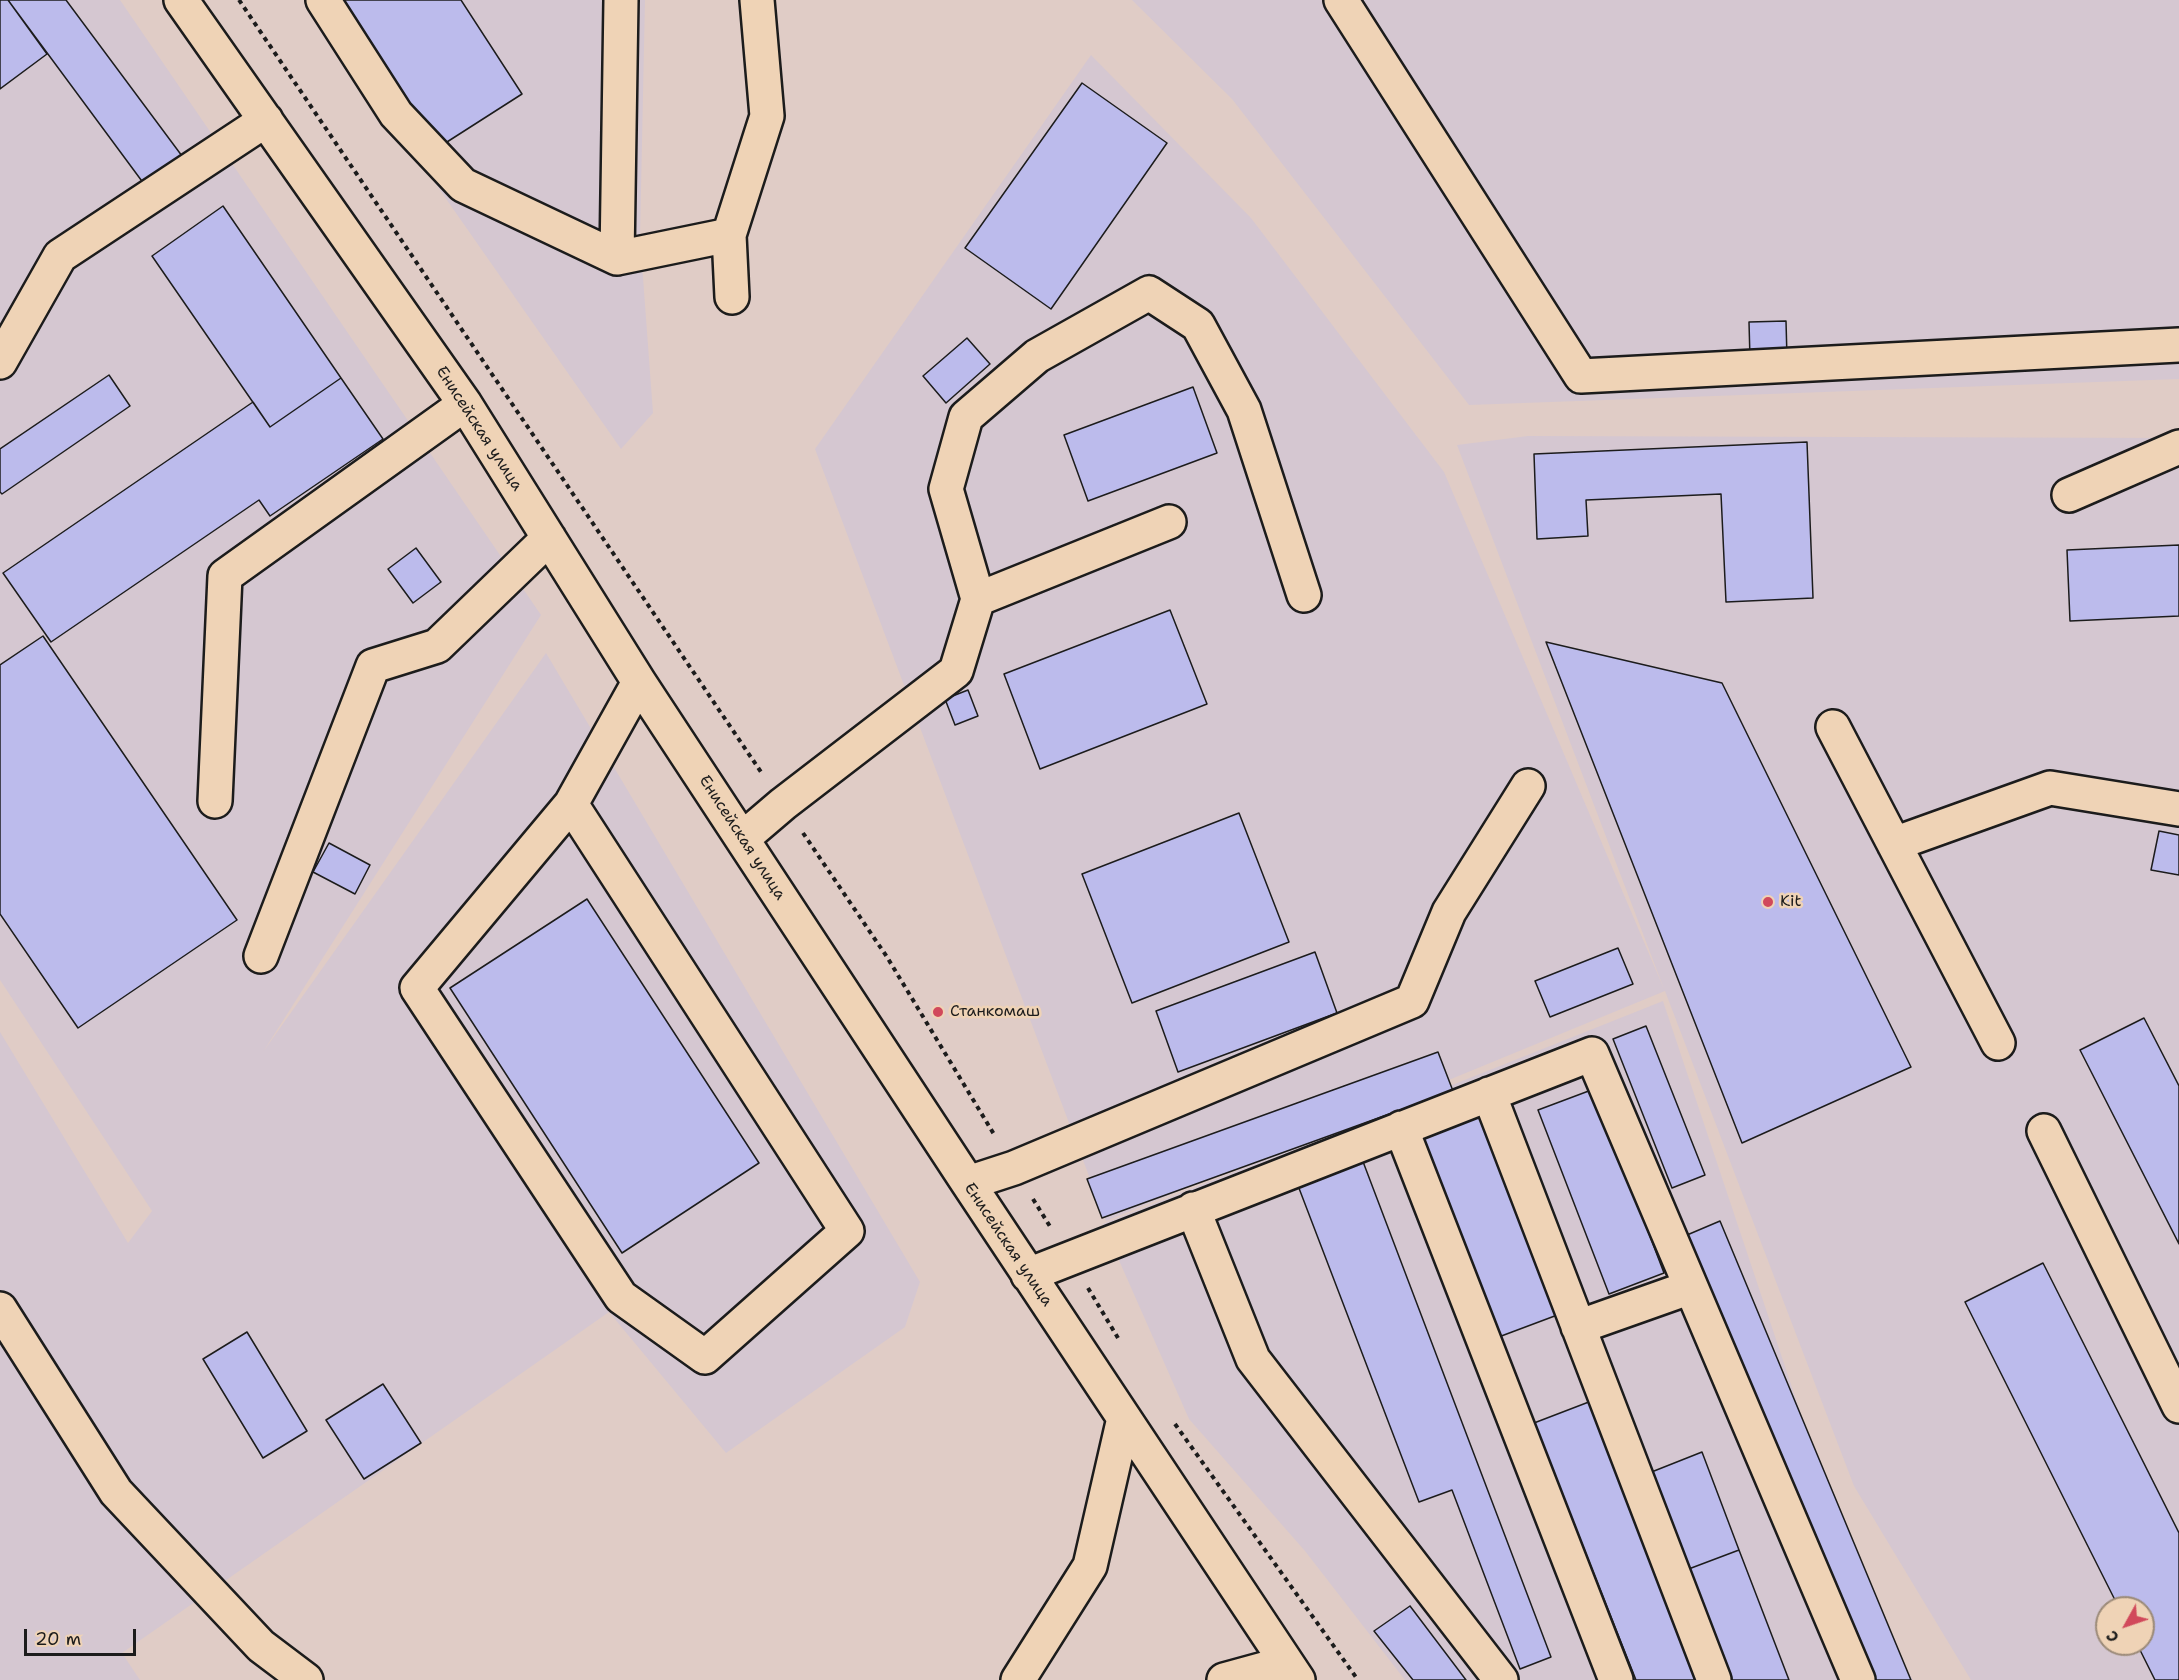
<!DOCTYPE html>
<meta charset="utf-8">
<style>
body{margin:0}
#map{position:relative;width:2179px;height:1680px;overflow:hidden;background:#e0ccc6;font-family:"Shantell Sans",sans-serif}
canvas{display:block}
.north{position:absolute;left:2095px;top:1596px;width:60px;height:60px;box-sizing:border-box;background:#efd3b6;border:2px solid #9b8a78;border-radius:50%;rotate:230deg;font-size:16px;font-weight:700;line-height:24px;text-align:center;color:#1c1c1c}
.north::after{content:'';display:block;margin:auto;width:21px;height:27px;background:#d1495b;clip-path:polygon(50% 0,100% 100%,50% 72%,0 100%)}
.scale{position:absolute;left:24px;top:1629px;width:112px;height:27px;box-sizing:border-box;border:3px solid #1c1c1c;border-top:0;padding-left:8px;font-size:18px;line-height:21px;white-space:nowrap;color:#1c1c1c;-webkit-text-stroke:4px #efd3b6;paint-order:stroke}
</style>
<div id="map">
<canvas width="2179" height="1680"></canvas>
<div class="north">С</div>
<div class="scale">20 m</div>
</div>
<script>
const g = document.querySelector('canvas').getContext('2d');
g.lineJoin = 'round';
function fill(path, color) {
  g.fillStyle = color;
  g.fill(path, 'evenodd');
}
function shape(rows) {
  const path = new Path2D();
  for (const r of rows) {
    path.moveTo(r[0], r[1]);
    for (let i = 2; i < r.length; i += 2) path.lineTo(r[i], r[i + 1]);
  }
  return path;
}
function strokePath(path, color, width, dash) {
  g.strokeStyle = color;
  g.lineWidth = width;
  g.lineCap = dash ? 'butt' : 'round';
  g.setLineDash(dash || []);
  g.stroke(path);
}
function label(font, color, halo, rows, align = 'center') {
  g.font = font + ' "Shantell Sans",sans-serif';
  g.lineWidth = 5;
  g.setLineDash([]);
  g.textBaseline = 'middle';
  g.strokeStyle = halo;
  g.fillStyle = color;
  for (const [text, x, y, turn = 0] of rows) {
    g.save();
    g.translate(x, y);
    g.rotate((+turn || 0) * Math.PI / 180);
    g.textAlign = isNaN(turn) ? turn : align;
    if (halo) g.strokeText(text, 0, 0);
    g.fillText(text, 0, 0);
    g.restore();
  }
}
fill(shape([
 [0,0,120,0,541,615,263,1052,546,653,920,1282,905,1327,726,1453,609,1312,122,1653,140,1680,0,1680,0,1032,128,1243,152,1211,0,980],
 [307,0,645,0,640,237,653,413,621,449],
 [1132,0,2179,0,2179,379,1469,405,1232,99],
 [1091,55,1251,218,1444,472,1664,989,1457,445,1528,436,2179,438,2179,1680,1971,1680,1854,1486,1665,991,1106,1221,815,449],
 [2107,1608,2143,1608,2143,1644,2107,1644],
 [1663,1001,1861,1594,1913,1680,1405,1680,1305,1551,1189,1419,1103,1224]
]), '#d5c7d1');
const building = shape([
 [0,0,8,0,47,54,0,89,0,0],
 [8,0,66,0,185,160,147,188,8,0],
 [340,0,461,0,522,94,436,149,340,0],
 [1082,83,1167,143,1051,309,965,248,1082,83],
 [223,206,341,378,270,427,152,256,223,206],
 [1786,321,1787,358,1750,359,1749,322,1786,321],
 [967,338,990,364,946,403,923,376,967,338],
 [109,375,130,406,2,494,0,492,0,449,109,375],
 [341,378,383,439,270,516,259,500,51,642,3,573,253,402,270,427,341,378],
 [1193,387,1217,453,1088,501,1064,435,1193,387],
 [1807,442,1813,598,1726,602,1721,494,1586,500,1588,536,1537,539,1534,454,1807,442],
 [2179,545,2179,616,2070,621,2067,550,2179,545],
 [416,548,441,582,413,603,388,569,416,548],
 [1170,610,1207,704,1040,769,1004,674,1170,610],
 [43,636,237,920,78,1028,0,914,0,665,43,636],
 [1546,642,1722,683,1911,1067,1742,1143,1546,642],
 [968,690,978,716,955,725,945,699,968,690],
 [1239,813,1289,942,1132,1003,1082,874,1239,813],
 [2159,831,2179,835,2179,875,2151,870,2159,831],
 [329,843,370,865,355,894,313,872,329,843],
 [587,899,759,1163,622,1253,450,988,587,899],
 [1618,948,1633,984,1550,1017,1535,981,1618,948],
 [1315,952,1337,1013,1178,1072,1156,1011,1315,952],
 [2144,1018,2179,1086,2179,1244,2080,1050,2144,1018],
 [1646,1026,1705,1175,1672,1188,1613,1039,1646,1026],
 [1438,1052,1453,1091,1102,1218,1087,1179,1438,1052],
 [1594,1089,1664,1273,1609,1294,1538,1110,1594,1089],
 [1481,1102,1560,1314,1496,1338,1417,1126,1481,1102],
 [1362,1159,1551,1657,1520,1669,1452,1490,1419,1502,1297,1183,1362,1159],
 [1720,1221,1911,1680,1873,1680,1687,1235,1720,1221],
 [2043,1263,2179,1533,2179,1680,2155,1680,2137,1644,2143,1644,2143,1608,2119,1608,1965,1302,2043,1263],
 [247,1332,307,1431,263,1458,203,1359,247,1332],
 [383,1384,421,1443,364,1479,326,1420,383,1384],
 [1594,1400,1705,1680,1636,1680,1534,1423,1594,1400],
 [1702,1452,1739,1550,1686,1570,1649,1473,1702,1452],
 [1739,1550,1789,1680,1728,1680,1686,1570,1739,1550],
 [1410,1606,1466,1680,1413,1680,1374,1631,1410,1606]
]);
fill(building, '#bcbbec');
strokePath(building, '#1c1c1c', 1.5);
const minor = shape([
 [181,0,465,404,639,682,968,1183,1298,1680],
 [323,0,396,114,463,185,617,258,729,235,767,116,757,0],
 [1341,0,1581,376,2179,345],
 [729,235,732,297],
 [617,258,621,0],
 [0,362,60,256,266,120],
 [2069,495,2179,447],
 [978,599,1169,522],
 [1833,727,1998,1043],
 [215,801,225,576,465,404],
 [571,804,417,988,621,1297,705,1357,847,1231,571,804,639,682],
 [742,839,783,804,956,671,978,599,946,489,966,417,1037,356,1149,293,1198,325,1244,410,1304,595],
 [1894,844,2050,788,2179,809],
 [261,956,373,666,437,646,549,538],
 [1489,1094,1714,1680],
 [1401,1128,1616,1680],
 [2044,1131,2179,1406],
 [968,1183,1014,1168,1412,1001,1449,912,1528,786],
 [1193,1209,1253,1359,1501,1680],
 [1028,1275,1592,1054,1858,1680],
 [0,1309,116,1492,261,1646,306,1680],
 [1578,1327,1691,1287],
 [1018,1680,1090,1566,1124,1418],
 [1224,1680,1286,1663]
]);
strokePath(minor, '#1c1c1c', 38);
strokePath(shape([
 [239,0,763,775],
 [803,833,887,957,995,1136],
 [1033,1199,1051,1228],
 [1088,1288,1118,1338],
 [1175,1424,1358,1680]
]), '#1c1c1c', 4, [4.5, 4.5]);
strokePath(minor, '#efd3b6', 33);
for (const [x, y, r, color] of [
 [1768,902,6,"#d1495b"],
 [938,1012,6,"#d1495b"]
]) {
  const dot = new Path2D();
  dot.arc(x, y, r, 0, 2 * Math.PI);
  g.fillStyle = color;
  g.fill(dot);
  strokePath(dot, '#efd3b6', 2);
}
label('16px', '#1c1c1c', '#efd3b6', [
 ["Енисейская улица",479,429,57],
 ["Енисейская улица",742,838,57],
 ["Енисейская улица",1008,1245,56]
]);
label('16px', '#1c1c1c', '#efd3b6', [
 ["Kit",1780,902],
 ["Станкомаш",950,1012]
], 'left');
</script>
